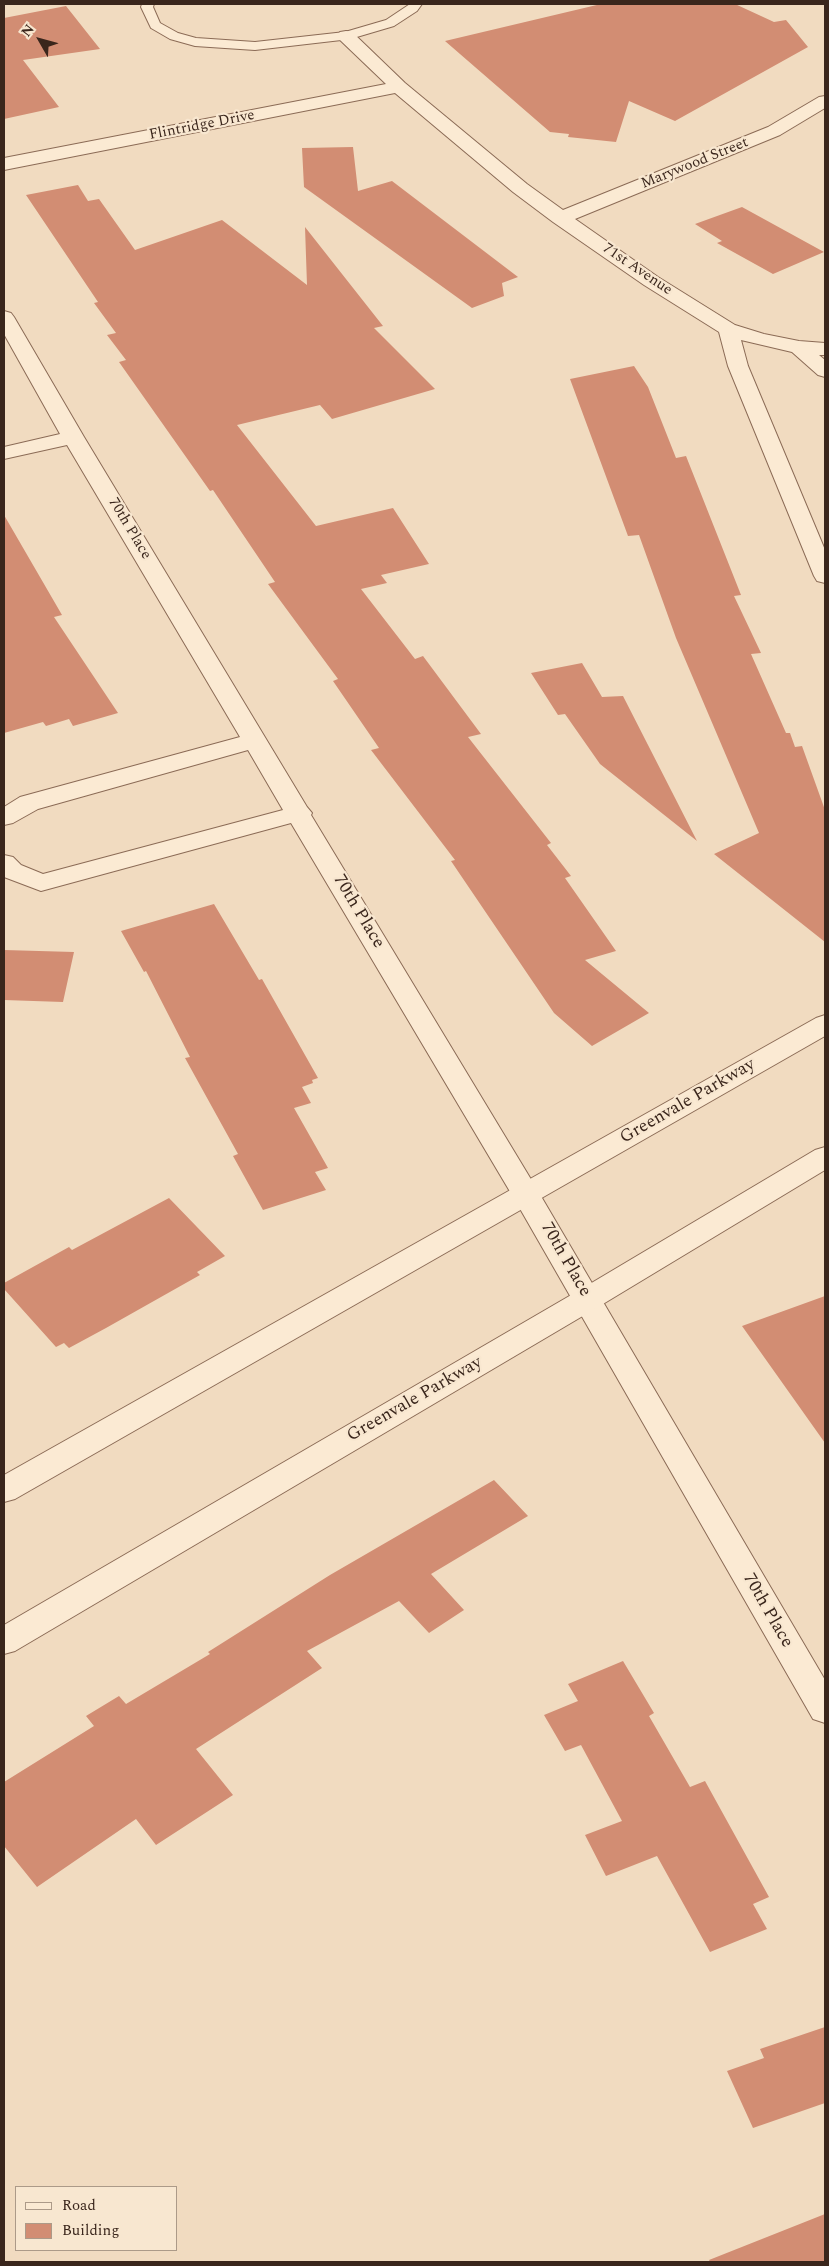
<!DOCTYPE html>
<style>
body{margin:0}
#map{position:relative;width:829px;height:2266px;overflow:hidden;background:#f1dbc0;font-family:Spectral,serif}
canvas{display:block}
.frame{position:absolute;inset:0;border:5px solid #3a261c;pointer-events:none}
.legend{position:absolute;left:15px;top:2186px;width:162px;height:65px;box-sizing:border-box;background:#f8e7d0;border:1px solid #ac9a88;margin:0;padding:6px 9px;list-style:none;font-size:15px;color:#3a261c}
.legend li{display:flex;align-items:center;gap:10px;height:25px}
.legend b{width:25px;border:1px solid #ac9a88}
.north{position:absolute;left:15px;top:15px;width:50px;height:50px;-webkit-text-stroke:4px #f8e7d0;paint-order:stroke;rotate:308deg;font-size:14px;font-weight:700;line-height:20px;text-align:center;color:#3a261c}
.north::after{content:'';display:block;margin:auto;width:18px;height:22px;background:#3a261c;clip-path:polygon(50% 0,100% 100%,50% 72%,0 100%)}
</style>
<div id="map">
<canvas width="829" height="2266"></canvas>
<div class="frame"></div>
<ul class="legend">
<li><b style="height:6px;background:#fbead3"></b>Road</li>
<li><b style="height:14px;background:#d28d73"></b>Building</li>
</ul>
<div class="north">N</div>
</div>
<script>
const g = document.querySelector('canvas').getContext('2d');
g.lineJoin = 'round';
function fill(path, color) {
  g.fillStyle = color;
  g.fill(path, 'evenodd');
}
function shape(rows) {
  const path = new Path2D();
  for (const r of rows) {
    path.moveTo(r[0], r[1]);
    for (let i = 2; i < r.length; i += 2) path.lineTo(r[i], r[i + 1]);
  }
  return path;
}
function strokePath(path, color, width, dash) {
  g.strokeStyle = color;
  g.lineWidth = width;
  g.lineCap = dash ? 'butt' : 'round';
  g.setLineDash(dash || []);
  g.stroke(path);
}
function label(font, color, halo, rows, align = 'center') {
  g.font = font + ' Spectral,serif';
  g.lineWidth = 4.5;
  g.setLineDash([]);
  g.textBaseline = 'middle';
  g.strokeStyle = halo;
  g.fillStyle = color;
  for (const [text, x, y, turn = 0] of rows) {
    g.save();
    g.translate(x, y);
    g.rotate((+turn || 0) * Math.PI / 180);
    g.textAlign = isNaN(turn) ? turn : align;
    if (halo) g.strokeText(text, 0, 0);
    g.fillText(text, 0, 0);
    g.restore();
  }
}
fill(shape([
 [601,4,735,4,774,22,786,20,808,47,675,121,629,101,616,142,568,137,569,134,550,132,445,41],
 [66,6,100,49,23,60,59,107,4,119,4,18],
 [353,147,358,191,392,181,518,277,502,283,504,296,472,308,304,187,302,148],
 [78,185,88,201,99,199,135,250,222,220,307,285,305,227,383,326,374,328,435,389,332,419,320,405,237,425,316,526,393,508,429,564,381,575,387,583,361,589,415,659,423,656,481,734,468,737,551,843,547,845,571,876,565,878,616,951,585,960,649,1013,592,1046,554,1013,451,861,455,860,371,750,379,748,333,681,338,679,268,584,275,582,213,490,210,491,119,362,126,360,107,335,116,333,94,303,98,302,26,195],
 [742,207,824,252,773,274,717,243,722,241,695,224],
 [634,366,648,387,676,458,686,456,741,595,734,596,761,653,751,654,786,733,790,733,795,747,802,746,825,810,825,942,714,854,759,833,676,638,639,535,628,536,570,379],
 [4,515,62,615,54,617,118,713,73,726,69,719,46,726,43,722,4,733],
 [582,663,602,697,623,696,697,841,600,764,565,714,558,715,531,673],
 [214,904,259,980,262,979,318,1078,312,1080,313,1083,302,1087,311,1103,294,1108,328,1168,315,1172,326,1190,263,1210,233,1156,238,1154,185,1058,190,1057,146,971,144,972,121,931],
 [4,950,74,952,63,1002,4,1000],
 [169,1198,225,1256,197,1272,200,1275,106,1328,69,1348,64,1343,56,1347,4,1289,4,1283,69,1247,72,1250],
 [825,1296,825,1443,742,1326],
 [494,1480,528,1516,431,1574,464,1610,429,1633,399,1601,307,1651,322,1668,196,1749,233,1795,156,1845,136,1819,37,1887,4,1846,4,1782,94,1726,86,1716,119,1696,126,1704,210,1654,208,1652,330,1575],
 [623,1661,654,1713,649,1716,690,1787,705,1781,769,1897,753,1904,767,1929,710,1952,657,1856,606,1876,585,1835,622,1821,581,1745,565,1751,544,1715,578,1701,568,1684],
 [825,2027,825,2103,753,2128,727,2071,764,2058,760,2049],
 [825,2214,825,2262,710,2262,709,2260]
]), '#d28d73');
const service = shape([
 [142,4,154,4,153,7,160,23,178,33,196,38,255,42,345,32,386,20,410,4,422,4,417,11,394,26,350,39,255,50,195,46,170,39,151,28,141,7,142,4]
]);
const minor = shape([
 [346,31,352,32,405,83,527,184,563,210,768,127,819,97,825,96,825,108,780,135,575,219,658,277,735,325,764,334,799,341,825,343,825,355,819,355,825,360,825,377,818,375,792,352,741,340,748,366,825,550,825,583,817,581,814,576,728,366,719,332,644,285,553,222,513,192,395,93,4,170,4,158,386,84,340,40,337,36,340,32,346,31],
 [4,311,11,313,14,317,84,437,307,807,312,813,311,815,535,1186,825,1680,825,1723,813,1719,515,1200,291,823,41,891,4,877,4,855,13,857,21,865,43,874,283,810,248,750,38,809,13,823,4,825,4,807,20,797,240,737,67,445,4,459,4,447,60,434,4,334,4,311]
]);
const tertiary = shape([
 [825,1015,825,1036,15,1499,4,1502,4,1475,816,1018,825,1015],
 [825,1147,825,1170,598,1307,15,1651,4,1654,4,1625,578,1291,815,1150,825,1147]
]);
strokePath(service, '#8b6b56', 2);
strokePath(minor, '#8b6b56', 2);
strokePath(tertiary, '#8b6b56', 2);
fill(service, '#fbead3');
fill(minor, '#fbead3');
fill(tertiary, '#fbead3');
label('15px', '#3a261c', '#f8e7d0', [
 ["Flintridge Drive",202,126,-11],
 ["Marywood Street",695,164,-22],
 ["71st Avenue",637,270,34],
 ["70th Place",129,529,59]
]);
label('18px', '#3a261c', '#f8e7d0', [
 ["70th Place",358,912,59],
 ["Greenvale Parkway",688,1102,-30],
 ["70th Place",565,1260,60],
 ["Greenvale Parkway",415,1400,-30],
 ["70th Place",767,1611,60]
]);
</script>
